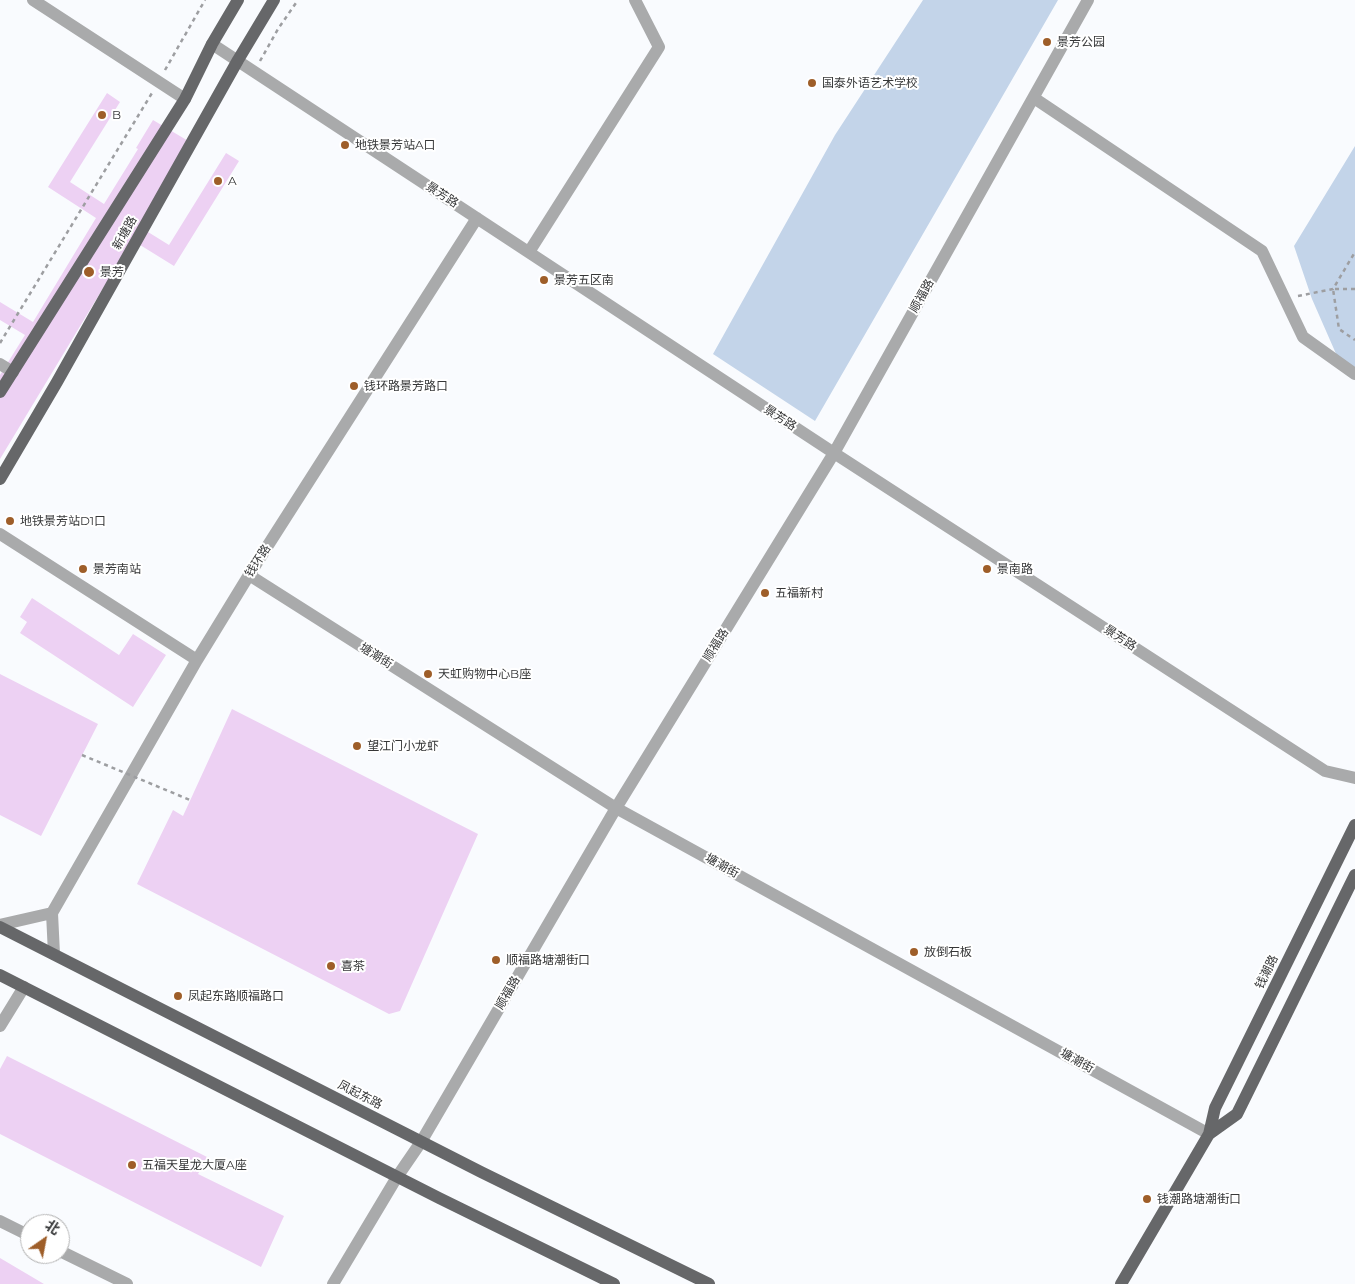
<!DOCTYPE html>
<meta charset="utf-8">
<style>
body{margin:0}
#map{position:relative;width:1355px;height:1284px;overflow:hidden;background:#f9fbfe;font-family:Montserrat,"Noto Sans SC",sans-serif}
canvas{display:block}
.north{position:absolute;left:20px;top:1214px;width:50px;height:50px;box-sizing:border-box;background:#fff;border:1px solid #afafaf;border-radius:50%;rotate:33deg;font-size:14px;font-weight:700;line-height:20px;text-align:center;color:#363738}
.north::after{content:'';display:block;margin:auto;width:18px;height:22px;background:#9e5e29;clip-path:polygon(50% 0,100% 100%,50% 72%,0 100%)}
</style>
<div id="map">
<canvas width="1355" height="1284"></canvas>
<div class="north">北</div>
</div>
<script>
const g = document.querySelector('canvas').getContext('2d');
g.lineJoin = 'round';
function fill(path, color) {
  g.fillStyle = color;
  g.fill(path, 'evenodd');
}
function shape(rows) {
  const path = new Path2D();
  for (const r of rows) {
    path.moveTo(r[0], r[1]);
    for (let i = 2; i < r.length; i += 2) path.lineTo(r[i], r[i + 1]);
  }
  return path;
}
function strokePath(path, color, width, dash) {
  g.strokeStyle = color;
  g.lineWidth = width;
  g.lineCap = dash ? 'butt' : 'round';
  g.setLineDash(dash || []);
  g.stroke(path);
}
function label(font, color, halo, rows, align = 'center') {
  g.font = font + ' Montserrat,"Noto Sans SC",sans-serif';
  g.lineWidth = 4;
  g.setLineDash([]);
  g.textBaseline = 'middle';
  g.strokeStyle = halo;
  g.fillStyle = color;
  for (const [text, x, y, turn = 0] of rows) {
    g.save();
    g.translate(x, y);
    g.rotate((+turn || 0) * Math.PI / 180);
    g.textAlign = isNaN(turn) ? turn : align;
    if (halo) g.strokeText(text, 0, 0);
    g.fillText(text, 0, 0);
    g.restore();
  }
}
fill(shape([
 [923,0,1058,0,815,421,713,354,835,135],
 [1355,146,1355,368,1337,356,1312,299,1294,246]
]), '#c3d4e9');
fill(shape([
 [107,93,120,102,70,182,104,204,138,149,136,148,153,120,195,145,140,227,169,245,226,153,239,161,174,266,132,240,0,459,0,375,25,335,0,320,0,302,33,322,96,218,48,187],
 [32,598,119,655,133,634,166,655,133,707,20,633,27,622,20,617],
 [0,674,98,724,41,836,0,815],
 [232,709,478,834,400,1011,389,1014,137,884,173,810,183,816],
 [7,1056,207,1157,198,1174,284,1216,261,1267,0,1134,0,1069],
 [0,1258,44,1284,0,1284]
]), '#edd1f3');
strokePath(shape([
 [260,61,278,29,298,0],
 [165,70,205,0],
 [1355,289,1333,289,1339,329,1355,340],
 [1298,296,1333,289,1355,252],
 [0,343,152,93]
]), '#9d9ea1', 2.5, [4, 4]);
strokePath(shape([
 [33,0,185,99],
 [212,44,834,453,1325,771,1355,778],
 [1034,98,1262,251,1303,337,1355,374],
 [529,252,659,47,635,0],
 [0,364,13,372],
 [0,534,197,660],
 [249,575,616,808,1209,1134],
 [0,925,52,913],
 [54,954,52,913,197,660,249,575,477,218],
 [0,1026,24,987],
 [0,1221,30,1236],
 [60,1251,127,1284],
 [333,1284,397,1177,421,1142,616,808,834,453,1088,0]
]), '#a9aaab', 12);
strokePath(shape([
 [0,392,185,99,212,44,238,0],
 [0,479,57,382,238,60,274,0],
 [0,927,481,1172,709,1284],
 [0,975,439,1198,614,1284],
 [1209,1134,1237,1114,1355,875],
 [1121,1284,1209,1134,1215,1108,1355,825]
]), '#666769', 12);
strokePath(shape([
 [82,755,190,800]
]), '#9d9ea1', 2.5, [4, 4]);
for (const [x, y, r, color] of [
 [1047,42,5,"#9e5e29"],
 [812,83,5,"#9e5e29"],
 [102,115,5,"#9e5e29"],
 [345,145,5,"#9e5e29"],
 [218,181,5,"#9e5e29"],
 [89,272,6,"#9e5e29"],
 [544,280,5,"#9e5e29"],
 [354,386,5,"#9e5e29"],
 [10,521,5,"#9e5e29"],
 [83,569,5,"#9e5e29"],
 [987,569,5,"#9e5e29"],
 [765,593,5,"#9e5e29"],
 [428,674,5,"#9e5e29"],
 [357,746,5,"#9e5e29"],
 [914,952,5,"#9e5e29"],
 [496,960,5,"#9e5e29"],
 [331,966,5,"#9e5e29"],
 [178,996,5,"#9e5e29"],
 [132,1165,5,"#9e5e29"],
 [1147,1199,5,"#9e5e29"]
]) {
  const dot = new Path2D();
  dot.arc(x, y, r, 0, 2 * Math.PI);
  g.fillStyle = color;
  g.fill(dot);
  strokePath(dot, '#fff', 2);
}
label('12px', '#363738', '#fff', [
 ["景芳公园",1057,42],
 ["国泰外语艺术学校",822,83],
 ["B",112,115],
 ["地铁景芳站A口",355,145],
 ["A",228,181],
 ["景芳",100,272],
 ["景芳五区南",554,280],
 ["钱环路景芳路口",364,386],
 ["地铁景芳站D1口",20,521],
 ["景芳南站",93,569],
 ["景南路",997,569],
 ["五福新村",775,593],
 ["天虹购物中心B座",438,674],
 ["望江门小龙虾",367,746],
 ["放倒石板",924,952],
 ["顺福路塘潮街口",506,960],
 ["喜茶",341,966],
 ["凤起东路顺福路口",188,996],
 ["五福天星龙大厦A座",142,1165],
 ["钱潮路塘潮街口",1157,1199]
], 'left');
label('12px', '#363738', '#fff', [
 ["景芳路",442,195,33],
 ["新塘路",125,233,-61],
 ["顺福路",922,296,-61],
 ["景芳路",780,418,33],
 ["钱环路",258,561,-57],
 ["景芳路",1120,638,33],
 ["顺福路",716,645,-58],
 ["塘潮街",376,656,32],
 ["塘潮街",722,866,29],
 ["钱潮路",1267,972,-64],
 ["顺福路",508,993,-60],
 ["塘潮街",1077,1061,29],
 ["凤起东路",360,1095,27]
]);
</script>
